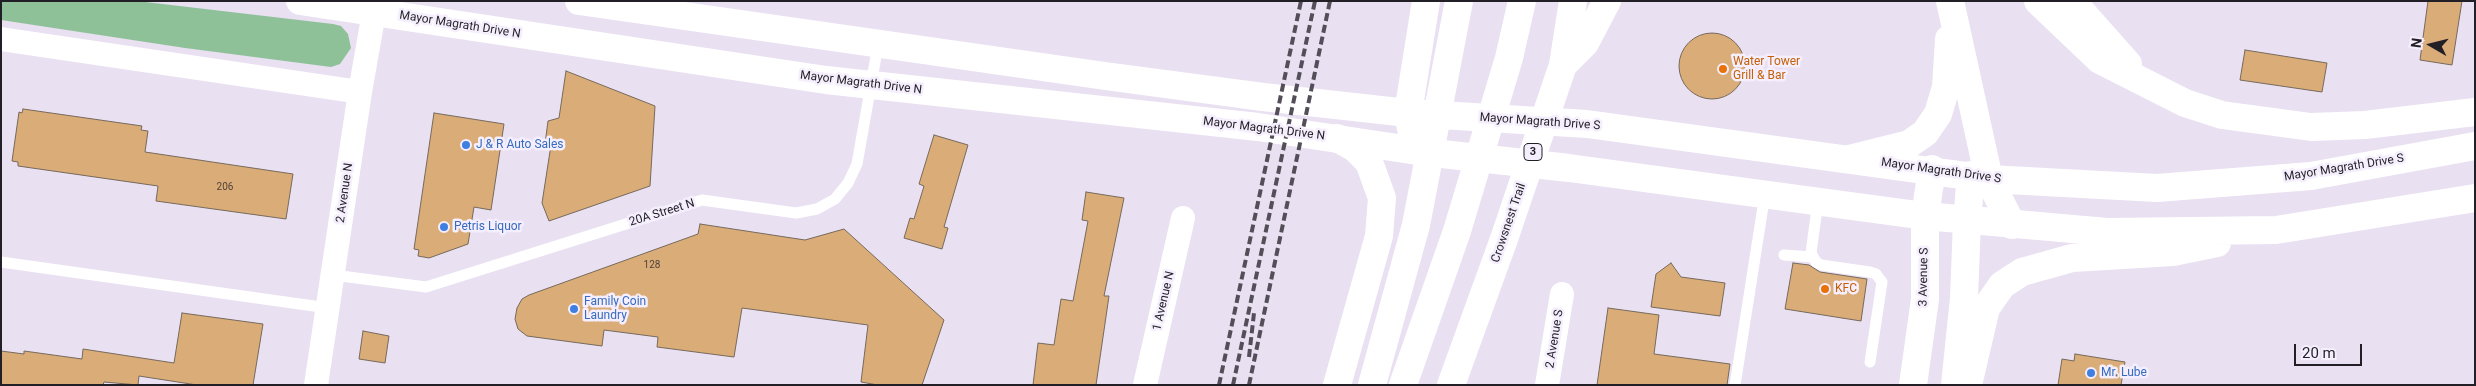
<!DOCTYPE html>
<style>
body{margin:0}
#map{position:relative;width:2476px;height:386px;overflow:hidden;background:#e9e0f2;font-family:Roboto,sans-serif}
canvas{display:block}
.frame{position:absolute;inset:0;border:2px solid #221f26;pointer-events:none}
.north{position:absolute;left:2406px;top:20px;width:50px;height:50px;-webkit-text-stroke:4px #f5eefd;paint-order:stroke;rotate:278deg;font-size:14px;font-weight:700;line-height:20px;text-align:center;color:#221f26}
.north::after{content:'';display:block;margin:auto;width:18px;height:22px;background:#221f26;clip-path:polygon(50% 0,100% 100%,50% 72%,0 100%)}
.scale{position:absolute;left:2294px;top:344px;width:68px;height:22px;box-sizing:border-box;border:2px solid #221f26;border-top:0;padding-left:6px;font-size:15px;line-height:18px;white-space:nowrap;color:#221f26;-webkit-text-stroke:4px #f5eefd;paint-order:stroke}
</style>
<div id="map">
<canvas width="2476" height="386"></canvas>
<div class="frame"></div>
<div class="north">N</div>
<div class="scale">20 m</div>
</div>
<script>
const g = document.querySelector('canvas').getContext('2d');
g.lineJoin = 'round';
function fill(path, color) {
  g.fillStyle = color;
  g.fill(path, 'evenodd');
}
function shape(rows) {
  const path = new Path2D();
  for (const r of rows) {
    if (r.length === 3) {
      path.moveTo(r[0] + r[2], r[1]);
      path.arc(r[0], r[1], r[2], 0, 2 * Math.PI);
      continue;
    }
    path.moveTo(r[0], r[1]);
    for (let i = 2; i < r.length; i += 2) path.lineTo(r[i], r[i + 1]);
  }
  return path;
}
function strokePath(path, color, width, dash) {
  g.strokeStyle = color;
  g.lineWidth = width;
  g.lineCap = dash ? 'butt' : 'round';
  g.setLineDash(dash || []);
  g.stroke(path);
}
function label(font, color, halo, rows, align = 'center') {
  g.font = font + ' Roboto,sans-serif';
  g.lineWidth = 5;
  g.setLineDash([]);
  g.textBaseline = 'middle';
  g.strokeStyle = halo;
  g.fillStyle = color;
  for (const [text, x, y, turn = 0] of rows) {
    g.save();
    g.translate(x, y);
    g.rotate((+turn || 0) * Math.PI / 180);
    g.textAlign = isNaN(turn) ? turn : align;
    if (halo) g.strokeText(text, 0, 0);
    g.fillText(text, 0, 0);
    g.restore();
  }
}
fill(shape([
 [1,1,137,1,333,24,341,26,348,34,351,48,340,64,331,67,185,48,1,20]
]), '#8fc199');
const building = shape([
 [2428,1,2462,1,2452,65,2420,60,2428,1],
 [1712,66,33],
 [2245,50,2327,63,2322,92,2240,80,2245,50],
 [566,71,655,106,650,186,549,221,542,203,551,145,545,144,548,121,559,118,566,71],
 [23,109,142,126,141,130,148,131,145,152,293,174,286,219,156,201,158,186,18,166,18,162,12,161,19,112,22,113,23,109],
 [434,113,504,124,491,210,474,207,468,244,429,258,418,256,419,250,414,249,434,113],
 [934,135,968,145,944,227,948,228,942,249,904,238,910,218,914,219,924,186,919,184,934,135],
 [1086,192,1124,198,1104,296,1109,296,1096,385,1033,385,1038,343,1054,345,1061,299,1073,301,1088,221,1082,220,1086,192],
 [700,224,805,240,844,229,944,320,922,385,878,385,861,382,868,325,742,308,734,357,657,347,658,337,604,330,602,346,527,336,518,329,515,319,517,308,522,299,529,295,698,234,700,224],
 [1671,263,1681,277,1725,283,1720,316,1651,307,1656,274,1671,263],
 [1793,263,1809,265,1820,272,1867,279,1861,321,1785,309,1793,263],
 [1608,308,1659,315,1654,354,1730,364,1727,385,1597,385,1608,308],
 [182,313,263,324,253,385,197,385,139,376,138,385,104,382,103,385,1,385,1,351,24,354,24,351,82,359,83,349,174,363,182,313],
 [363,331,389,336,385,363,359,359,363,331],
 [2075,354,2125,362,2121,385,2058,385,2062,359,2074,361,2075,354]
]);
fill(building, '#daac77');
strokePath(building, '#76695c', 1);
strokePath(shape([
 [1818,201,1811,253,1816,262,1821,265,1870,272,1876,274,1882,282,1870,362],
 [1784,255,1813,257],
 [1,262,328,308],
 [333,275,426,287,702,200,796,213,817,209,835,199,848,183,857,164,878,45],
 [1735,385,1765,194]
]), '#fff', 11);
strokePath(shape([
 [1,39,360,92],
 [316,385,360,92,376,1],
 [1145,385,1183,218],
 [1547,385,1562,294]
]), '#fff', 24);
strokePath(shape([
 [300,1,826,80,1258,127,1424,152],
 [579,1,1105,76,1263,97,1408,113],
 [1913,385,1925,299,1925,216,1932,169],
 [1955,385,1964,298,1967,221,1971,175]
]), '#fff', 28);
strokePath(shape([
 [1408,113,1587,124,1989,179,2157,188,2311,176,2475,146],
 [1424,152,1569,168,1925,216,2107,232,2276,230,2475,198],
 [1968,385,1986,308,2002,285,2022,272,2072,258,2173,252,2217,243]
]), '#fff', 28);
strokePath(shape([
 [1950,1,1989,179,2012,225],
 [2038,1,2100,60,2185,103,2222,115,2311,127,2365,125,2475,112],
 [2072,1,2128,64],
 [1563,65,1585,43,1607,1],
 [1337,138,1355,148,1369,162,1382,198,1379,236,1337,385],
 [1424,152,1412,134,1408,113,1426,1],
 [1849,159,1909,144,1925,133,1938,114,1946,87,1949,39],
 [1372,385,1416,225,1459,1],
 [1403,385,1457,231,1509,58,1522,1],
 [1451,385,1504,239,1563,65,1573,1]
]), '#fff', 28);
strokePath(shape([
 [1249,357,1254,313],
 [1219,385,1301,1],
 [1233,385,1315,1],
 [1249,385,1330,1]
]), '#534e58', 4, [8, 4]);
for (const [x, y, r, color] of [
 [1723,69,5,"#e8710a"],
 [466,145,5,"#3f7fe0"],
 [444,227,5,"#3f7fe0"],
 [1825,289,5,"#e8710a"],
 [574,309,5,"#3f7fe0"],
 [2091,373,5,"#3f7fe0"]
]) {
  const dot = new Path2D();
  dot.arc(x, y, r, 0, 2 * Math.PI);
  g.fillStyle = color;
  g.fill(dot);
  strokePath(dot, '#f5eefd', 2);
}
label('10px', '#50423a', null, [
 ["206",225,187],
 ["128",652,265]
]);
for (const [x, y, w] of [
 [1533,152,18]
]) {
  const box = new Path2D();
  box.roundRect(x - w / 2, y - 8.5, w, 17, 4);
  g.fillStyle = '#f5eefd';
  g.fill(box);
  strokePath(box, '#221f26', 1);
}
label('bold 11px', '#221f26', null, [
 ["3",1533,152]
]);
label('12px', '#221f26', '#f5eefd', [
 ["Mayor Magrath Drive N",460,25,9],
 ["Mayor Magrath Drive N",861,83,7],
 ["Mayor Magrath Drive S",1540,122,4],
 ["Mayor Magrath Drive N",1264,129,7],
 ["Mayor Magrath Drive S",2344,168,-9],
 ["Mayor Magrath Drive S",1941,171,8],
 ["2 Avenue N",345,193,-82],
 ["20A Street N",662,213,-17],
 ["Crowsnest Trail",1509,223,-71],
 ["3 Avenue S",1924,277,-89],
 ["1 Avenue N",1164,301,-77],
 ["2 Avenue S",1555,339,-81]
]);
label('12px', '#c56008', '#f5eefd', [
 ["Water Tower",1733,62],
 ["Grill & Bar",1733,76],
 ["KFC",1835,289]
], 'left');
label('12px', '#366cbe', '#f5eefd', [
 ["J & R Auto Sales",476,145],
 ["Petris Liquor",454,227],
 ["Family Coin",584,302],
 ["Laundry",584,316],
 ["Mr. Lube",2101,373]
], 'left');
</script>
